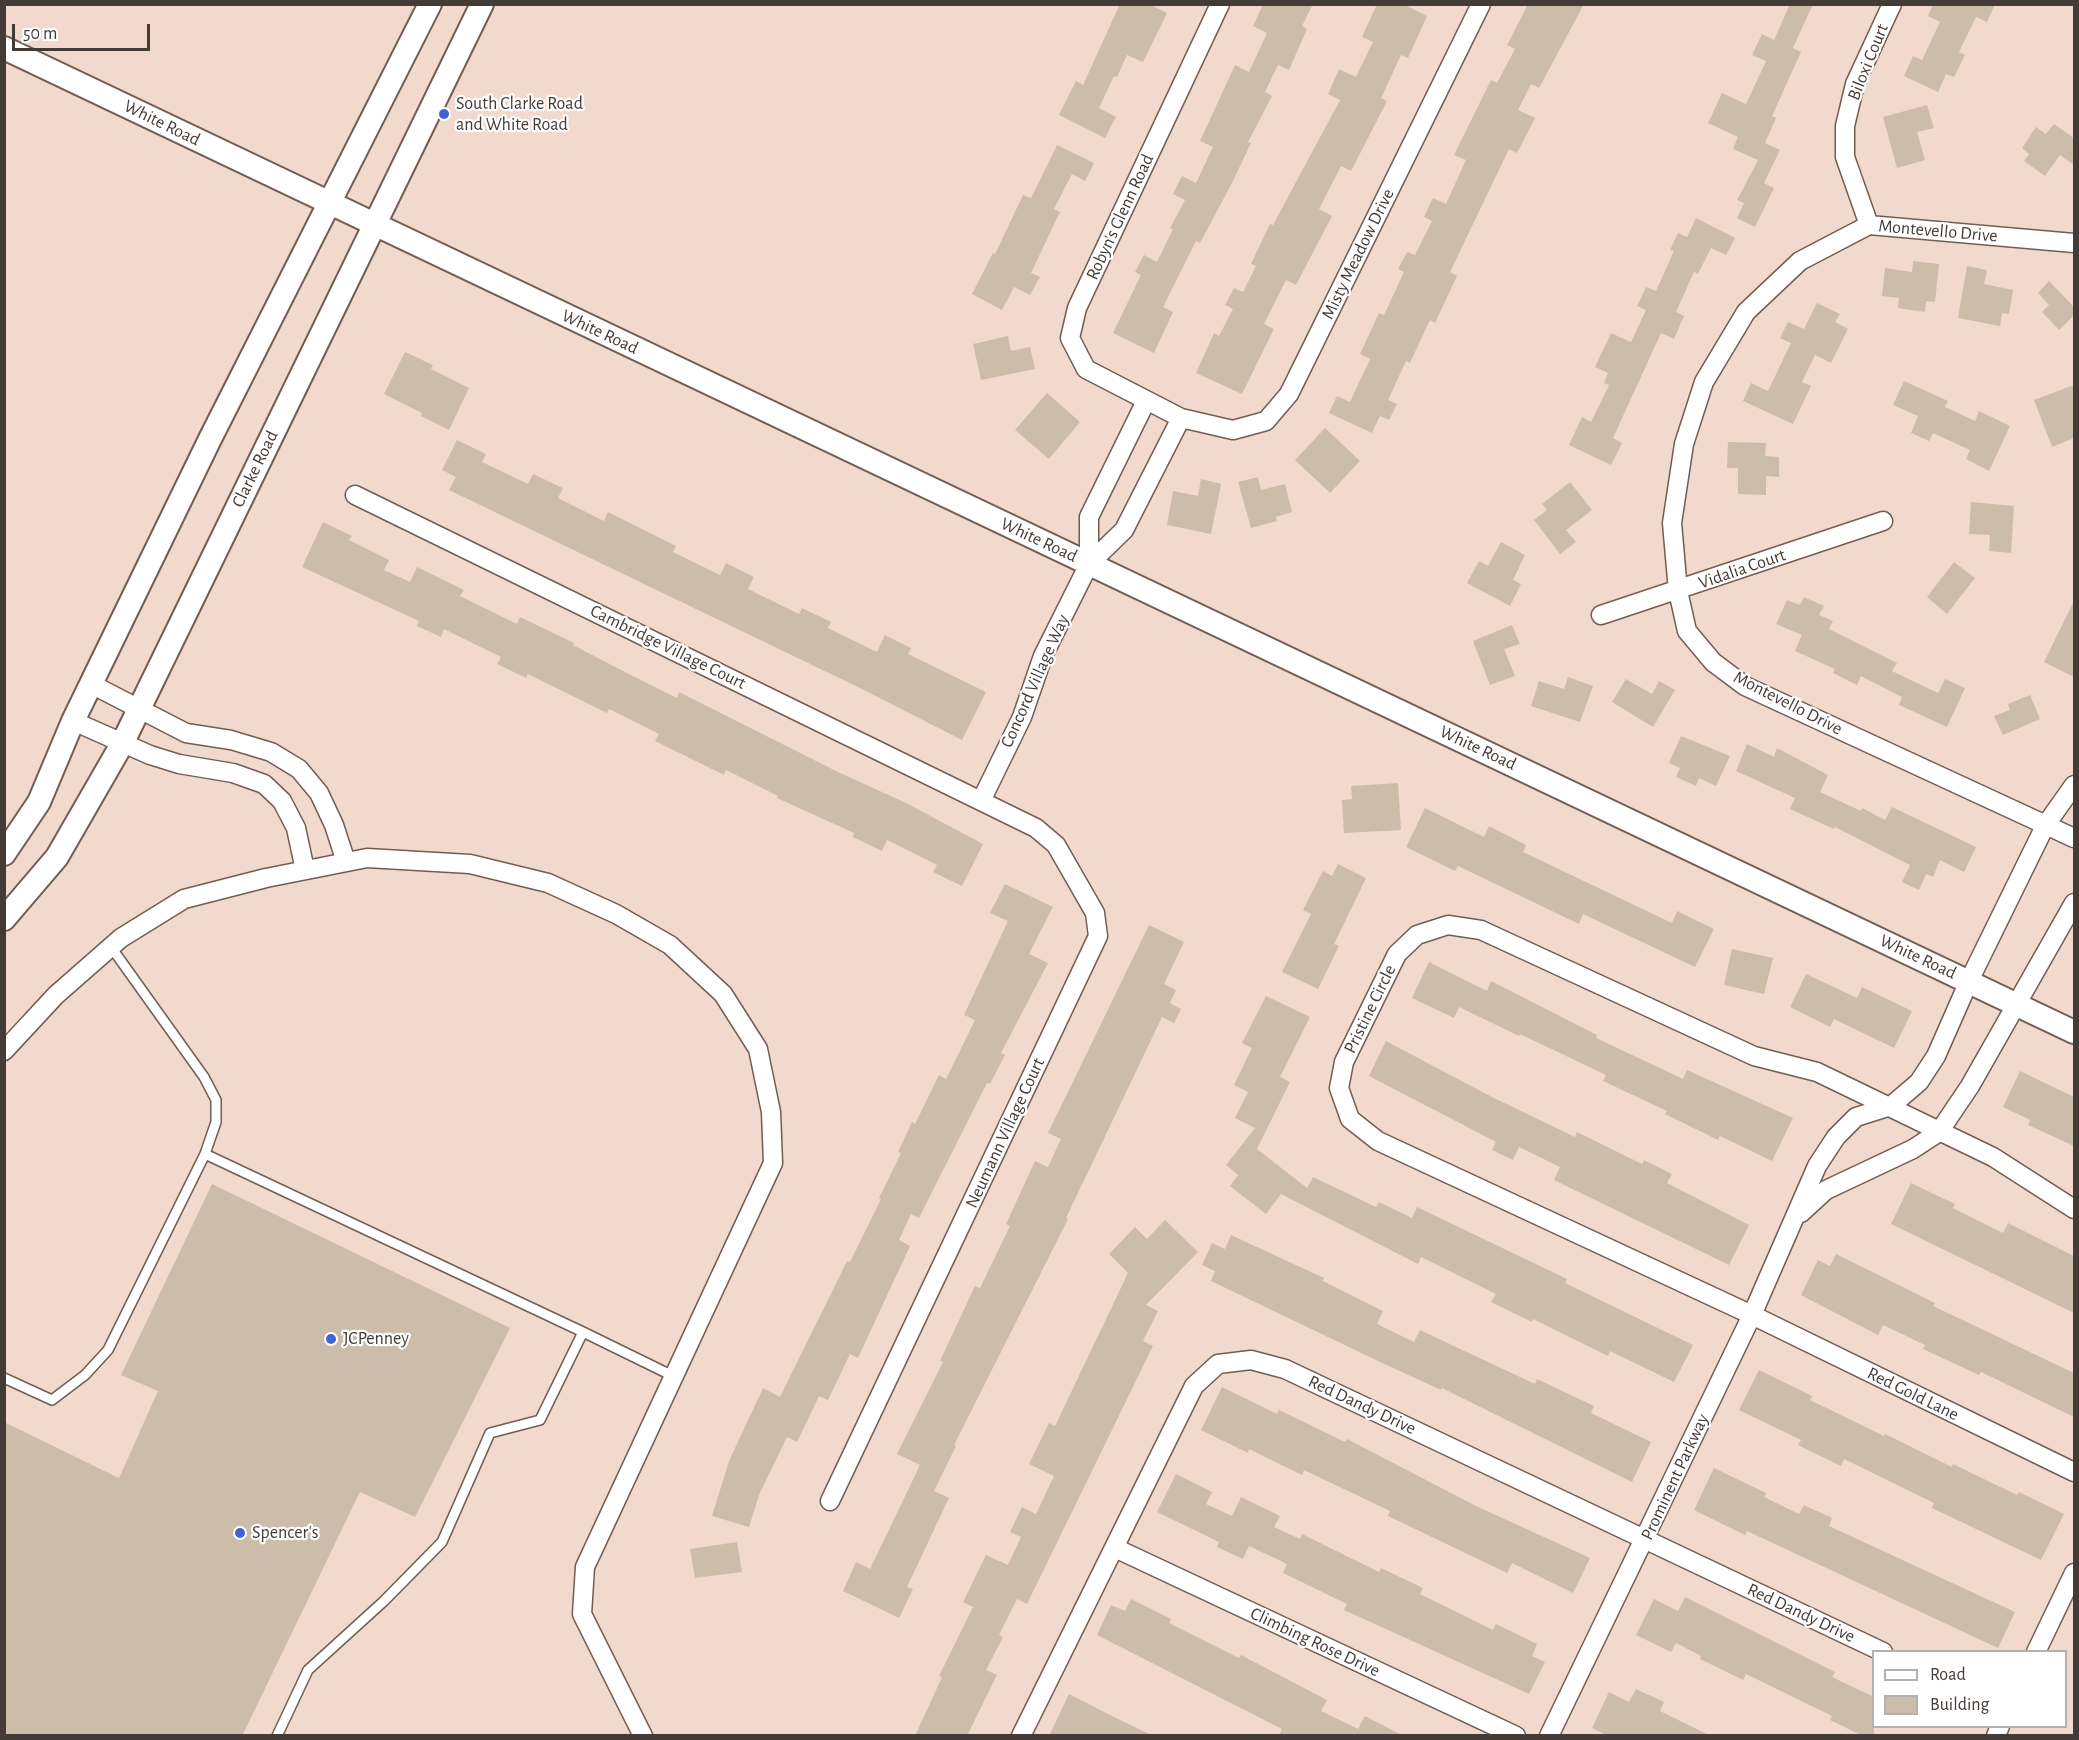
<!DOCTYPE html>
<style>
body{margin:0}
#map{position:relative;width:2079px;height:1740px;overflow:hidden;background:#f1d9cd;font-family:"Alegreya Sans",sans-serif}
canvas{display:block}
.frame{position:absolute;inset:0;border:6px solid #443b36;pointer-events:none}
.legend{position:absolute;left:1872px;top:1650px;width:195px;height:78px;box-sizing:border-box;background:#fff;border:2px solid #b4b1af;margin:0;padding:8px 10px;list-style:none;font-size:18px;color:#443b36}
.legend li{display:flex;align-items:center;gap:12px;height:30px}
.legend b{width:30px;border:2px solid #b4b1af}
.scale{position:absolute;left:12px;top:24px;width:138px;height:27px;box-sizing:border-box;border:3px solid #443b36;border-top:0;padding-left:8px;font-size:18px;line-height:21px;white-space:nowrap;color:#443b36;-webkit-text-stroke:4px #fff;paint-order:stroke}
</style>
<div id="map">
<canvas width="2079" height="1740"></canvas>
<div class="frame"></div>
<ul class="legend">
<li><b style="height:8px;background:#fff"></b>Road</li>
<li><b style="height:16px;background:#ccbdab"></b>Building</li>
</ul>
<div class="scale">50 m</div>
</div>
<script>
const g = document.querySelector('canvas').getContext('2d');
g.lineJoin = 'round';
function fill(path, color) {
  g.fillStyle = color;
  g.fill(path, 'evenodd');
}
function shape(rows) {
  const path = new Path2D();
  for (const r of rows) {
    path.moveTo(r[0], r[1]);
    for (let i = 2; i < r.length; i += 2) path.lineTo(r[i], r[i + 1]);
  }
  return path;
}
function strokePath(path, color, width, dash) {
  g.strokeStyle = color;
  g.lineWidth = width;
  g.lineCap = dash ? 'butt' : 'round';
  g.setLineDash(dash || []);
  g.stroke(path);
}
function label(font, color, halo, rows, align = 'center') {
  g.font = font + ' "Alegreya Sans",sans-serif';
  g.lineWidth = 4.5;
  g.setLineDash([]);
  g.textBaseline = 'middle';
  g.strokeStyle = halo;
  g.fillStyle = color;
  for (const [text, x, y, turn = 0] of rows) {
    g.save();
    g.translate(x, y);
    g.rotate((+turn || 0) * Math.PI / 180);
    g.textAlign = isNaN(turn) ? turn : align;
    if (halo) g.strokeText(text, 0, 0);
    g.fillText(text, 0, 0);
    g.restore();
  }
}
fill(shape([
 [1120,4,1149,4,1167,13,1143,62,1127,55,1117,77,1114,76,1099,108,1116,117,1105,138,1059,115,1076,81,1083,85],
 [1263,4,1313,4,1302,26,1307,29,1289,70,1278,65,1265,92,1272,96,1248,142,1251,143,1232,183,1200,243,1196,241,1163,307,1173,312,1154,353,1113,333,1141,275,1135,272,1144,255,1157,262,1173,229,1170,228,1185,200,1173,194,1182,176,1196,183,1213,147,1200,141,1235,65,1249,72,1267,33,1253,26],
 [1377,4,1403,4,1427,16,1408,58,1401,55,1381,98,1387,101,1351,171,1341,166,1319,209,1332,216,1296,285,1286,280,1264,324,1274,329,1242,394,1196,373,1214,333,1219,336,1233,309,1225,305,1234,288,1243,292,1256,266,1251,264,1270,224,1273,225,1340,100,1328,94,1339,69,1356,77,1373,42,1362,37],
 [1528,4,1584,4,1539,88,1531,84,1518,110,1535,118,1517,153,1509,149,1450,272,1457,276,1435,323,1430,320,1410,363,1406,361,1388,400,1397,404,1389,420,1380,416,1372,433,1329,413,1337,396,1350,402,1370,359,1360,354,1379,313,1384,315,1404,272,1398,269,1407,252,1415,255,1432,221,1424,217,1433,198,1446,204,1466,160,1454,155,1491,80,1497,83,1515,49,1507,45],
 [1790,4,1813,4,1793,48,1801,52,1772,116,1776,118,1765,143,1780,150,1764,183,1774,188,1755,227,1737,218,1744,203,1737,200,1758,160,1733,149,1738,137,1708,123,1722,93,1746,104,1766,61,1752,55,1762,34,1774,40],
 [1933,4,1995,4,1987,22,1976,17,1959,52,1965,55,1954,77,1946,74,1938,92,1904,76,1913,56,1922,60,1940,22,1928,16],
 [1927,105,1934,128,1917,132,1925,160,1897,168,1883,117],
 [2054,124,2074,138,2074,165,2060,155,2045,176,2024,161,2029,154,2022,148,2036,127,2046,134],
 [1057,145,1094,163,1085,181,1072,174,1054,209,1060,212,1031,273,1040,277,1030,295,1014,287,1002,310,972,294,993,253,995,254,1023,195,1031,198],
 [1696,218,1735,238,1726,255,1711,248,1698,274,1694,272,1676,312,1684,316,1674,339,1661,333,1613,438,1622,443,1611,465,1569,445,1582,417,1591,422,1609,385,1604,383,1608,373,1595,367,1611,333,1631,342,1646,310,1637,306,1646,287,1656,291,1674,251,1670,250,1678,233,1687,237],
 [1913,261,1939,264,1935,302,1926,301,1925,312,1898,308,1899,298,1882,296,1885,268,1912,272],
 [1967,266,1987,270,1984,284,2013,290,2009,314,2002,313,2000,326,1958,318],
 [2049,281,2074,307,2074,315,2059,330,2042,312,2049,305,2038,293],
 [1817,303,1840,314,1835,322,1848,329,1831,363,1815,355,1802,382,1811,386,1793,424,1743,401,1751,383,1768,391,1791,343,1780,338,1788,322,1804,329],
 [1008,336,1011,351,1030,347,1035,369,981,380,973,344],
 [405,352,433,365,431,369,469,388,449,430,421,416,422,413,384,394],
 [1904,381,1948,401,1945,407,1975,421,1979,411,2010,426,1989,471,1966,459,1970,450,1933,433,1929,441,1911,433,1918,416,1893,405],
 [2074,385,2074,438,2052,447,2034,400],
 [1047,393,1080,422,1049,459,1015,430],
 [1325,428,1360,461,1330,493,1295,460],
 [457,440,486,454,482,462,528,484,533,474,563,488,558,498,604,521,608,512,676,546,673,552,720,575,726,563,754,577,748,589,799,614,802,608,831,622,828,628,877,652,885,635,911,648,908,654,986,692,962,740,862,689,449,490,456,477,442,470],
 [1728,442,1766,443,1765,456,1779,457,1779,477,1766,476,1766,495,1738,494,1738,468,1727,468],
 [1258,477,1261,490,1285,484,1292,512,1276,517,1277,521,1251,528,1238,482],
 [1201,479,1221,484,1211,534,1167,525,1173,491,1198,496],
 [1570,482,1592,510,1566,530,1576,542,1560,554,1534,520,1547,510,1542,504],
 [1971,502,2014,506,2011,553,1989,551,1990,535,1969,534],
 [323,522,352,536,349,540,389,560,384,570,410,582,417,567,464,590,460,596,517,624,520,617,574,643,573,645,627,673,677,698,679,692,838,772,906,803,983,844,962,886,933,872,937,865,887,840,882,851,853,837,854,833,777,798,778,796,726,770,724,775,655,741,659,734,609,709,607,713,528,674,526,678,497,664,501,657,444,629,441,637,417,626,419,621,302,567],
 [1501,542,1525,555,1513,580,1521,584,1510,606,1467,583,1479,561,1488,566],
 [1954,562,1975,578,1947,614,1927,597],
 [1804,597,1824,606,1819,615,1833,621,1829,629,1897,663,1892,671,1938,693,1945,679,1965,688,1947,727,1899,705,1902,697,1861,676,1857,685,1833,673,1835,669,1795,651,1802,635,1776,624,1787,600,1800,605],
 [2074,601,2074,677,2044,662],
 [1512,625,1520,644,1504,649,1515,676,1490,685,1473,641],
 [1568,677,1593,686,1580,722,1531,706,1539,681,1564,689],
 [1626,679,1652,694,1659,681,1675,690,1653,727,1612,702],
 [2030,695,2040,719,2003,735,1994,716,2010,710,2008,704],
 [1681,736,1730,756,1716,786,1699,778,1696,786,1676,777,1680,768,1669,763],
 [1747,744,1774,757,1777,748,1828,775,1820,792,1861,811,1862,808,1885,820,1892,807,1976,847,1964,872,1940,860,1933,877,1926,874,1919,890,1902,882,1910,865,1835,827,1834,829,1790,809,1795,798,1736,771],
 [1398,783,1401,830,1344,833,1342,800,1352,799,1351,786],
 [1425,808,1484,837,1489,826,1526,845,1523,852,1672,923,1677,911,1714,929,1695,967,1583,914,1579,924,1458,866,1455,871,1406,847],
 [1338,864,1366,878,1334,944,1339,946,1318,989,1282,972,1311,914,1303,910,1323,871,1332,876],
 [1005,884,1053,907,1029,954,1048,963,1001,1053,1005,1055,990,1084,987,1083,919,1218,911,1214,899,1240,910,1246,858,1358,850,1354,828,1400,819,1396,797,1442,787,1437,759,1495,749,1527,712,1516,729,1461,763,1388,780,1397,847,1261,850,1262,881,1199,879,1198,901,1153,898,1152,912,1122,915,1124,939,1075,946,1079,975,1020,964,1015,1008,921,990,913],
 [1149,925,1184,942,1164,984,1176,990,1170,1003,1181,1009,1174,1023,1162,1017,1066,1218,1068,1219,954,1445,956,1446,934,1491,949,1498,907,1587,913,1589,899,1618,843,1591,856,1562,870,1569,920,1465,897,1454,943,1362,940,1361,975,1286,980,1288,1010,1226,1006,1224,1035,1161,1048,1167,1061,1139,1048,1133],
 [1732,949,1773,958,1764,994,1724,985],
 [1429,962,1487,991,1491,981,1597,1035,1596,1038,1683,1079,1687,1070,1793,1118,1772,1161,1720,1136,1718,1140,1665,1114,1667,1111,1603,1081,1606,1075,1520,1034,1519,1036,1459,1007,1454,1018,1412,998],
 [1806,974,1857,998,1862,987,1912,1011,1894,1048,1834,1019,1830,1027,1790,1007],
 [1266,996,1310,1017,1280,1077,1290,1082,1257,1149,1307,1188,1313,1177,1376,1207,1379,1202,1412,1218,1417,1207,1567,1279,1565,1283,1693,1345,1674,1382,1610,1351,1608,1356,1533,1319,1532,1322,1491,1302,1496,1294,1421,1257,1418,1264,1281,1194,1266,1214,1230,1186,1238,1175,1226,1165,1255,1128,1235,1118,1248,1092,1234,1085,1252,1048,1242,1043],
 [1386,1041,1490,1096,1575,1137,1577,1132,1642,1164,1644,1160,1672,1174,1667,1183,1749,1225,1729,1265,1554,1180,1560,1167,1519,1147,1513,1160,1492,1150,1496,1142,1369,1076],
 [2020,1071,2074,1097,2074,1146,2028,1125,2030,1120,2003,1107],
 [1911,1183,1955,1204,1953,1208,2003,1233,2008,1223,2074,1256,2074,1313,1891,1224],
 [212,1184,510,1328,415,1517,360,1492,242,1736,4,1736,4,1422,119,1478,158,1391,121,1375],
 [1165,1220,1198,1252,1146,1305,1158,1311,1143,1341,1153,1346,1027,1604,1017,1599,999,1635,1003,1637,986,1670,997,1675,967,1736,915,1736,942,1677,939,1676,973,1607,963,1602,986,1555,1008,1565,1021,1537,1010,1532,1022,1507,1036,1514,1054,1476,1029,1464,1049,1423,1055,1426,1128,1273,1109,1254,1135,1227,1147,1239],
 [1231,1235,1324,1278,1323,1281,1383,1311,1377,1324,1414,1342,1420,1330,1535,1384,1537,1379,1594,1406,1591,1413,1651,1442,1632,1482,1442,1388,1441,1390,1378,1361,1211,1281,1215,1271,1202,1265,1212,1243,1225,1249],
 [1836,1254,1935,1303,1933,1306,2074,1373,2074,1417,1981,1372,1979,1375,1923,1349,1925,1345,1883,1325,1878,1335,1801,1295,1818,1260,1830,1266],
 [1759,1370,1812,1396,1810,1400,1884,1436,1885,1434,1952,1467,1953,1464,2017,1495,2019,1492,2064,1514,2041,1560,1932,1508,1934,1503,1844,1459,1841,1466,1798,1445,1801,1440,1739,1410],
 [1222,1387,1277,1414,1279,1410,1345,1442,1347,1439,1476,1506,1590,1558,1573,1593,1512,1563,1507,1573,1388,1516,1390,1511,1304,1470,1302,1475,1249,1449,1248,1453,1201,1430],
 [1714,1468,1766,1493,1764,1497,1799,1514,1804,1505,1832,1518,1829,1526,2015,1612,1998,1648,1747,1531,1745,1535,1694,1510],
 [1176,1474,1212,1492,1206,1504,1232,1516,1241,1497,1280,1516,1274,1527,1300,1539,1302,1534,1379,1572,1381,1568,1423,1588,1420,1594,1493,1630,1496,1624,1537,1644,1532,1656,1545,1662,1529,1694,1344,1610,1347,1604,1283,1573,1287,1564,1249,1546,1243,1559,1217,1547,1219,1542,1157,1512],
 [737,1542,742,1572,695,1578,690,1549],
 [1685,1597,1835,1672,1832,1677,1874,1697,1874,1736,1863,1736,1830,1720,1832,1716,1746,1674,1743,1680,1700,1659,1701,1656,1676,1643,1671,1652,1636,1635,1654,1599,1678,1611],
 [1131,1599,1171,1619,1169,1623,1239,1658,1241,1655,1327,1700,1321,1711,1358,1729,1365,1716,1404,1736,1279,1736,1282,1729,1097,1635,1111,1605,1125,1611],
 [1636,1689,1664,1702,1660,1711,1711,1736,1608,1736,1592,1728,1609,1692,1629,1702],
 [1069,1694,1108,1714,1153,1736,1049,1736]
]), '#ccbdab');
const service = shape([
 [111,947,204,1077,216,1100,216,1122,205,1154],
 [4,1378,52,1400,85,1375,108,1350,205,1154,583,1332],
 [277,1736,308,1670,384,1601,442,1542,490,1433,540,1420,583,1332,675,1377]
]);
const minor = shape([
 [1220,4,1077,308,1070,338,1086,369,1181,418,1233,430,1266,421,1289,394,1481,4],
 [1869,225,1845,157,1845,126,1855,84,1892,4],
 [2074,243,1869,225,1800,261,1746,312,1704,382,1684,444,1672,523,1678,591,1687,631,1713,662,1745,686,2074,838],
 [355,495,1036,828,1056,845,1095,913,1098,936,830,1501],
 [1089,564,1089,517,1146,401],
 [1601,615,1883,521],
 [91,684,186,733,231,740,271,752,299,769,319,793,334,825,346,862],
 [73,721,150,755,179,764,233,773,264,784,282,801,296,828,305,870],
 [982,799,1022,717,1043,656,1089,564,1124,530,1181,418],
 [4,1051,56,995,121,938,184,899,266,878,367,858,470,864,548,883,616,914,670,945,723,994,758,1049,771,1112,773,1163,585,1567,582,1614,643,1736],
 [2074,1209,1993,1157,1817,1072,1754,1056,1481,930,1448,925,1417,935,1397,954,1344,1062,1339,1088,1350,1119,1378,1141,1752,1315,2074,1472],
 [1801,1213,1826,1190,1913,1149,1939,1132,1970,1086,2074,903],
 [1115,1548,1516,1736],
 [2036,1652,2074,1573],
 [1021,1736,1194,1386,1218,1364,1251,1360,1285,1369,1883,1652],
 [1549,1736,1752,1315,1817,1166,1836,1137,1856,1117,1891,1106,1919,1082,1936,1056,1969,981,2045,826,2074,785],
 [1996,1736,2000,1726]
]);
const tertiary = shape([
 [4,48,2074,1032],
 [4,854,39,802,73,721,210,439,430,4],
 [4,919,57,857,122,744,482,4]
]);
strokePath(service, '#725d53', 12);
strokePath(minor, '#725d53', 21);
strokePath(tertiary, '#725d53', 26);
strokePath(service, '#fff', 9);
strokePath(minor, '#fff', 18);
strokePath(tertiary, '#fff', 22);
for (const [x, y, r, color] of [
 [444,114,6,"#4062d4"],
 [331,1339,6,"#4062d4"],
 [240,1533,6,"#4062d4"]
]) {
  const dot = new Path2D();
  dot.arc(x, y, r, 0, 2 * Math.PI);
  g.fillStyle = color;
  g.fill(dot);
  strokePath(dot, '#fff', 2);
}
label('18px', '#443b36', '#fff', [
 ["Biloxi Court",1868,62,-68],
 ["White Road",162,123,26],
 ["Robyn's Glenn Road",1120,217,-65],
 ["Montevello Drive",1938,231,5],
 ["Misty Meadow Drive",1358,254,-64],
 ["White Road",600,332,25],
 ["Clarke Road",255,469,-64],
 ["White Road",1039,540,25],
 ["Vidalia Court",1742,569,-19],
 ["Cambridge Village Court",668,647,26],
 ["Concord Village Way",1035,681,-66],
 ["Montevello Drive",1788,703,27],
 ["White Road",1478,748,25],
 ["White Road",1918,957,25],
 ["Pristine Circle",1370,1009,-64],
 ["Neumann Village Court",1005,1133,-65],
 ["Red Gold Lane",1913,1394,26],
 ["Red Dandy Drive",1362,1405,25],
 ["Prominent Parkway",1675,1477,-65],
 ["Red Dandy Drive",1801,1613,25],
 ["Climbing Rose Drive",1315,1642,25]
]);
label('18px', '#443b36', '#fff', [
 ["South Clarke Road",456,104],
 ["and White Road",456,125],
 ["JCPenney",343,1339],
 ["Spencer's",252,1533]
], 'left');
</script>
